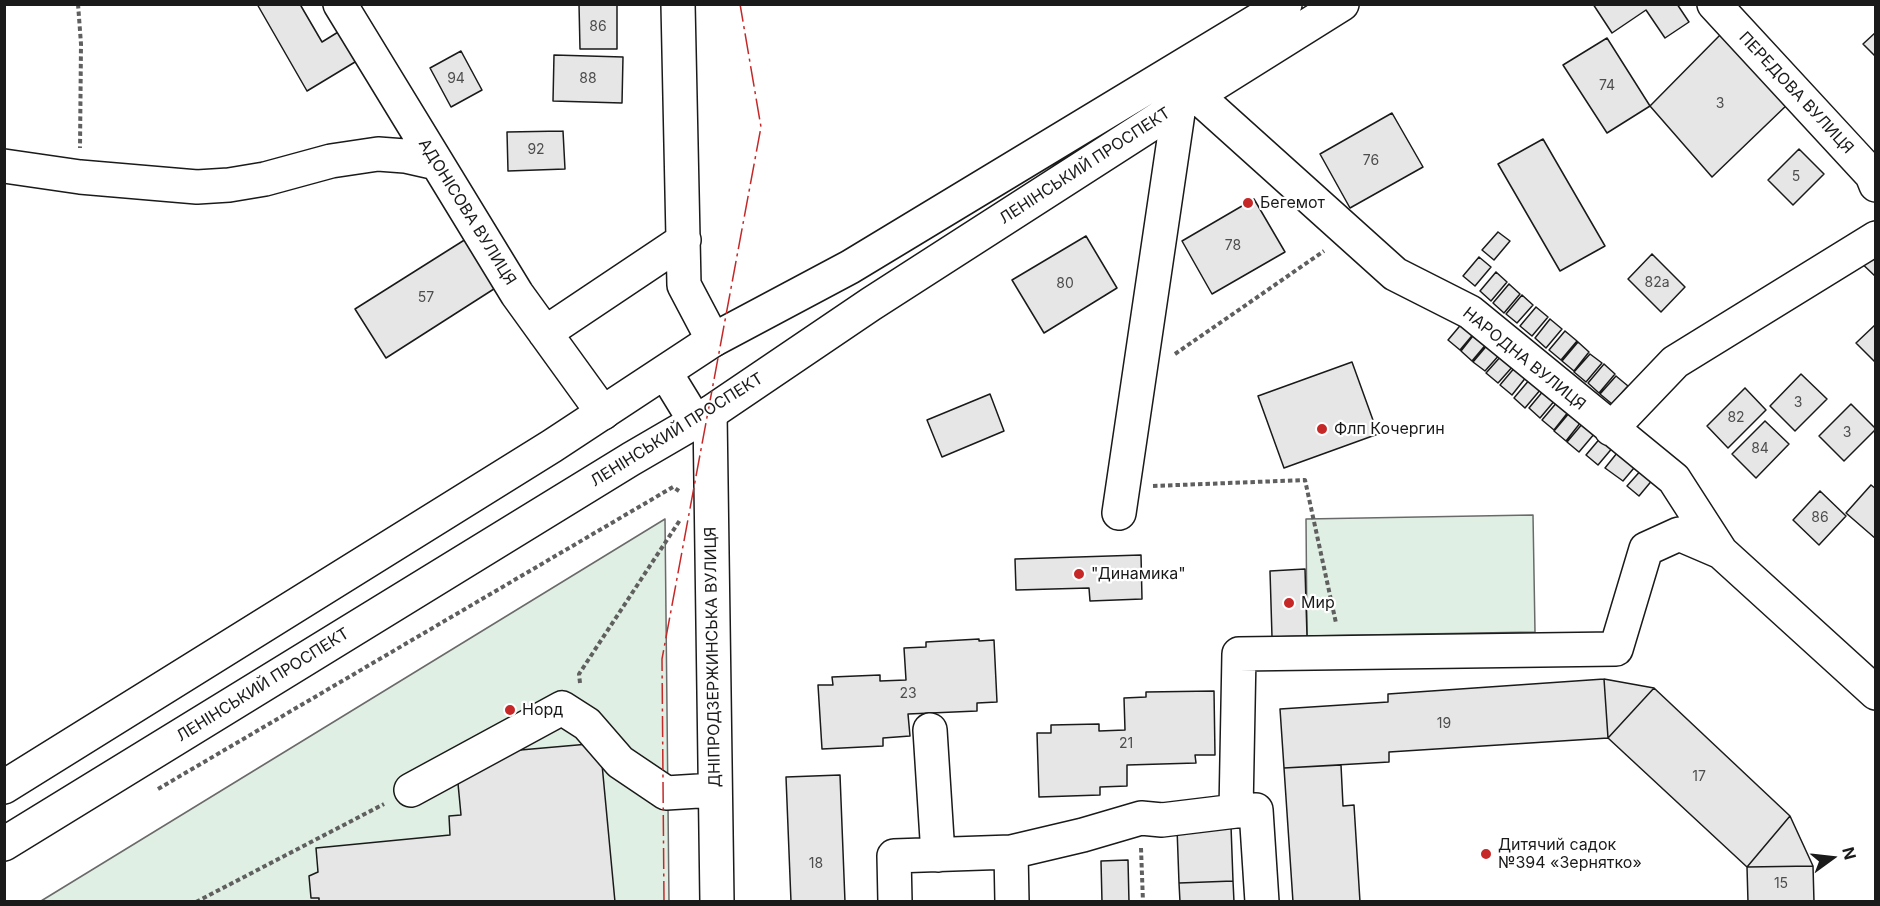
<!DOCTYPE html>
<meta charset="utf-8">
<style>
body{margin:0}
#map{position:relative;width:1880px;height:906px;overflow:hidden;background:#fff;font-family:Inter,sans-serif}
canvas{display:block}
.frame{position:absolute;inset:0;border:6px solid #1a1a1a;pointer-events:none}
.north{position:absolute;left:1802px;top:828px;width:60px;height:60px;-webkit-text-stroke:4px #fff;paint-order:stroke;rotate:75deg;font-size:16px;font-weight:700;line-height:24px;text-align:center;color:#1a1a1a}
.north::after{content:'';display:block;margin:auto;width:21px;height:27px;background:#1a1a1a;clip-path:polygon(50% 0,100% 100%,50% 72%,0 100%)}
</style>
<div id="map">
<canvas width="1880" height="906"></canvas>
<div class="frame"></div>
<div class="north">N</div>
</div>
<script>
const g = document.querySelector('canvas').getContext('2d');
g.lineJoin = 'round';
function fill(path, color) {
  g.fillStyle = color;
  g.fill(path, 'evenodd');
}
function shape(rows) {
  const path = new Path2D();
  for (const r of rows) {
    path.moveTo(r[0], r[1]);
    for (let i = 2; i < r.length; i += 2) path.lineTo(r[i], r[i + 1]);
  }
  return path;
}
function strokePath(path, color, width, dash) {
  g.strokeStyle = color;
  g.lineWidth = width;
  g.lineCap = dash ? 'butt' : 'round';
  g.setLineDash(dash || []);
  g.stroke(path);
}
function label(font, color, halo, rows, align = 'center') {
  g.font = font + ' Inter,sans-serif';
  g.lineWidth = 4.5;
  g.setLineDash([]);
  g.textBaseline = 'middle';
  g.strokeStyle = halo;
  g.fillStyle = color;
  for (const [text, x, y, turn = 0] of rows) {
    g.save();
    g.translate(x, y);
    g.rotate((+turn || 0) * Math.PI / 180);
    g.textAlign = isNaN(turn) ? turn : align;
    if (halo) g.strokeText(text, 0, 0);
    g.fillText(text, 0, 0);
    g.restore();
  }
}
const green = shape([
 [1533,515,1535,632,1307,636,1306,519,1533,515],
 [665,519,669,901,41,901,665,519]
]);
fill(green, '#e0efe3');
strokePath(green, '#6a6a6a', 1.5);
const building = shape([
 [257,4,302,4,301,6,322,42,343,29,360,59,307,91,257,4],
 [579,4,617,4,617,49,580,49,579,4],
 [1593,4,1677,4,1689,22,1665,38,1646,10,1612,33,1593,4],
 [1723,32,1790,102,1712,177,1650,106,1723,32],
 [1876,32,1876,57,1863,44,1876,32],
 [1607,38,1650,106,1607,133,1563,65,1607,38],
 [461,51,482,90,451,107,430,68,461,51],
 [554,55,623,57,622,103,553,101,554,55],
 [1392,113,1423,167,1350,208,1320,154,1392,113],
 [563,131,565,169,508,171,507,132,563,131],
 [1543,139,1605,246,1560,271,1498,164,1543,139],
 [1799,149,1824,174,1793,205,1768,180,1799,149],
 [1254,199,1285,252,1212,294,1182,241,1254,199],
 [1498,232,1510,241,1494,260,1482,250,1498,232],
 [1086,236,1117,288,1044,333,1012,280,1086,236],
 [466,239,497,287,386,358,355,309,466,239],
 [1876,244,1876,277,1855,257,1876,244],
 [1652,254,1685,287,1661,312,1628,279,1652,254],
 [1479,257,1491,267,1475,286,1463,276,1479,257],
 [1496,272,1507,282,1491,301,1480,291,1496,272],
 [1509,284,1520,294,1504,313,1493,303,1509,284],
 [1522,295,1533,305,1517,323,1506,314,1522,295],
 [1536,307,1548,317,1532,336,1520,326,1536,307],
 [1550,319,1562,329,1546,348,1535,338,1550,319],
 [1464,321,1476,331,1460,350,1448,340,1464,321],
 [1876,324,1876,363,1856,343,1876,324],
 [1565,331,1577,341,1561,360,1549,350,1565,331],
 [1476,332,1488,342,1472,361,1461,351,1476,332],
 [1578,342,1589,352,1574,371,1562,361,1578,342],
 [1489,343,1501,353,1485,371,1473,362,1489,343],
 [1590,354,1602,363,1586,382,1574,372,1590,354],
 [1502,355,1514,365,1498,383,1486,373,1502,355],
 [1352,362,1378,434,1284,468,1258,396,1352,362],
 [1604,364,1615,374,1599,393,1588,383,1604,364],
 [1516,366,1527,376,1512,395,1500,385,1516,366],
 [1801,374,1827,399,1795,431,1770,406,1801,374],
 [1616,376,1628,386,1612,404,1600,394,1616,376],
 [1530,379,1541,389,1525,408,1514,398,1530,379],
 [1745,388,1766,410,1728,448,1707,426,1745,388],
 [1544,390,1556,399,1540,418,1529,408,1544,390],
 [990,394,1004,431,942,457,927,420,990,394],
 [1558,401,1569,411,1554,430,1542,420,1558,401],
 [1851,404,1876,429,1844,461,1819,436,1851,404],
 [1570,412,1581,422,1566,441,1554,431,1570,412],
 [1765,421,1789,444,1756,478,1732,454,1765,421],
 [1583,423,1595,433,1579,452,1567,442,1583,423],
 [1602,436,1614,446,1598,465,1586,455,1602,436],
 [1621,448,1639,462,1623,481,1605,468,1621,448],
 [1643,468,1654,478,1639,496,1627,486,1643,468],
 [1871,485,1876,489,1876,539,1846,513,1871,485],
 [1820,491,1846,516,1819,545,1793,520,1820,491],
 [1141,555,1142,599,1090,601,1089,588,1016,590,1015,559,1141,555],
 [1305,569,1307,636,1272,637,1270,571,1305,569],
 [979,639,979,641,994,640,997,702,977,703,977,711,908,714,910,736,883,738,883,746,822,749,818,685,833,685,832,677,880,675,880,681,906,680,904,648,926,647,926,642,979,639],
 [1604,679,1608,738,1389,752,1389,762,1284,768,1280,709,1388,702,1388,694,1604,679],
 [1604,679,1654,688,1608,738,1604,679],
 [1654,688,1790,816,1747,867,1608,738,1654,688],
 [1214,691,1215,755,1195,755,1196,763,1127,765,1127,786,1100,787,1100,795,1039,797,1037,733,1051,733,1051,725,1099,724,1099,731,1125,730,1124,698,1146,697,1146,692,1214,691],
 [600,743,615,902,319,902,319,898,311,898,309,876,318,872,316,848,450,835,449,816,461,815,457,773,509,751,600,743],
 [1341,765,1343,806,1354,805,1360,902,1293,902,1284,768,1341,765],
 [840,775,845,902,791,902,786,777,840,775],
 [1790,816,1813,866,1747,867,1790,816],
 [1231,826,1233,881,1179,883,1177,828,1231,826],
 [1128,860,1129,902,1102,902,1101,861,1128,860],
 [1813,866,1814,902,1748,902,1747,867,1813,866],
 [1233,881,1234,902,1180,902,1179,883,1233,881]
]);
fill(building, '#e6e6e6');
strokePath(building, '#1a1a1a', 1.5);
const minor = shape([
 [340,4,517,294,603,413],
 [678,4,684,285,713,340],
 [1714,4,1872,175,1876,185],
 [1196,95,1395,274,1470,312,1674,479,1721,552],
 [4,166,80,177,197,187,229,185,265,179,331,161,378,154,405,156,436,163],
 [545,333,684,240],
 [710,413,717,902],
 [1611,429,1675,362,1876,238],
 [1119,513,1179,106],
 [930,730,938,855],
 [411,790,562,708,587,724,620,762,666,793,715,790],
 [1236,811,1256,810,1262,902],
 [895,902,894,856,1011,852],
 [1012,902,1011,852,1083,835,1141,818,1162,820,1236,811,1239,654,1616,649,1646,549,1679,534,1721,552,1876,693]
]);
const major = shape([
 [665,372,695,421],
 [4,787,552,446,713,340,850,267,1285,4],
 [4,844,631,459,710,413,871,304,1179,106,1342,4]
]);
strokePath(minor, '#1a1a1a', 36);
strokePath(major, '#1a1a1a', 36);
strokePath(shape([
 [78,4,81,44,80,148],
 [1175,354,1324,251],
 [1153,486,1305,480,1336,623],
 [580,683,579,674,680,520],
 [158,789,673,487,679,491],
 [1141,848,1143,902],
 [196,902,384,804]
]), '#5f5f5f', 4, [4.5, 3]);
strokePath(minor, '#fff', 33);
strokePath(major, '#fff', 33);
strokePath(shape([
 [664,902,662,659,761,127,740,4]
]), '#c62828', 1.5, [21, 4.5, 3, 4.5]);
for (const [x, y, r, color] of [
 [1248,203,6,"#c62828"],
 [1322,429,6,"#c62828"],
 [1079,574,6,"#c62828"],
 [1289,603,6,"#c62828"],
 [510,710,6,"#c62828"],
 [1486,854,6,"#c62828"]
]) {
  const dot = new Path2D();
  dot.arc(x, y, r, 0, 2 * Math.PI);
  g.fillStyle = color;
  g.fill(dot);
  strokePath(dot, '#fff', 2);
}
label('14px', '#4d4d4d', null, [
 ["86",598,27],
 ["94",456,79],
 ["88",588,79],
 ["74",1607,86],
 ["3",1720,104],
 ["92",536,150],
 ["76",1371,161],
 ["5",1796,177],
 ["78",1233,246],
 ["82а",1657,283],
 ["80",1065,284],
 ["57",426,298],
 ["3",1798,403],
 ["82",1736,418],
 ["3",1847,433],
 ["84",1760,449],
 ["86",1820,518],
 ["23",908,694],
 ["19",1444,724],
 ["21",1126,744],
 ["17",1699,777],
 ["18",816,864],
 ["15",1781,884]
]);
label('16px', '#1a1a1a', '#fff', [
 ["ПЕРЕДОВА ВУЛИЦЯ",1796,93,47],
 ["ЛЕНІНСЬКИЙ ПРОСПЕКТ",1085,166,-33],
 ["АДОНІСОВА ВУЛИЦЯ",467,212,58],
 ["НАРОДНА ВУЛИЦЯ",1524,359,39],
 ["ЛЕНІНСЬКИЙ ПРОСПЕКТ",677,430,-32],
 ["ДНІПРОДЗЕРЖИНСЬКА ВУЛИЦЯ",713,657,-91],
 ["ЛЕНІНСЬКИЙ ПРОСПЕКТ",263,685,-32]
]);
label('16px', '#1a1a1a', '#fff', [
 ["Бегемот",1260,203],
 ["Флп Кочергин",1334,429],
 ["\"Динамика\"",1091,574],
 ["Мир",1301,603],
 ["Норд",522,710],
 ["Дитячий садок",1498,845],
 ["№394 «Зернятко»",1498,863]
], 'left');
</script>
